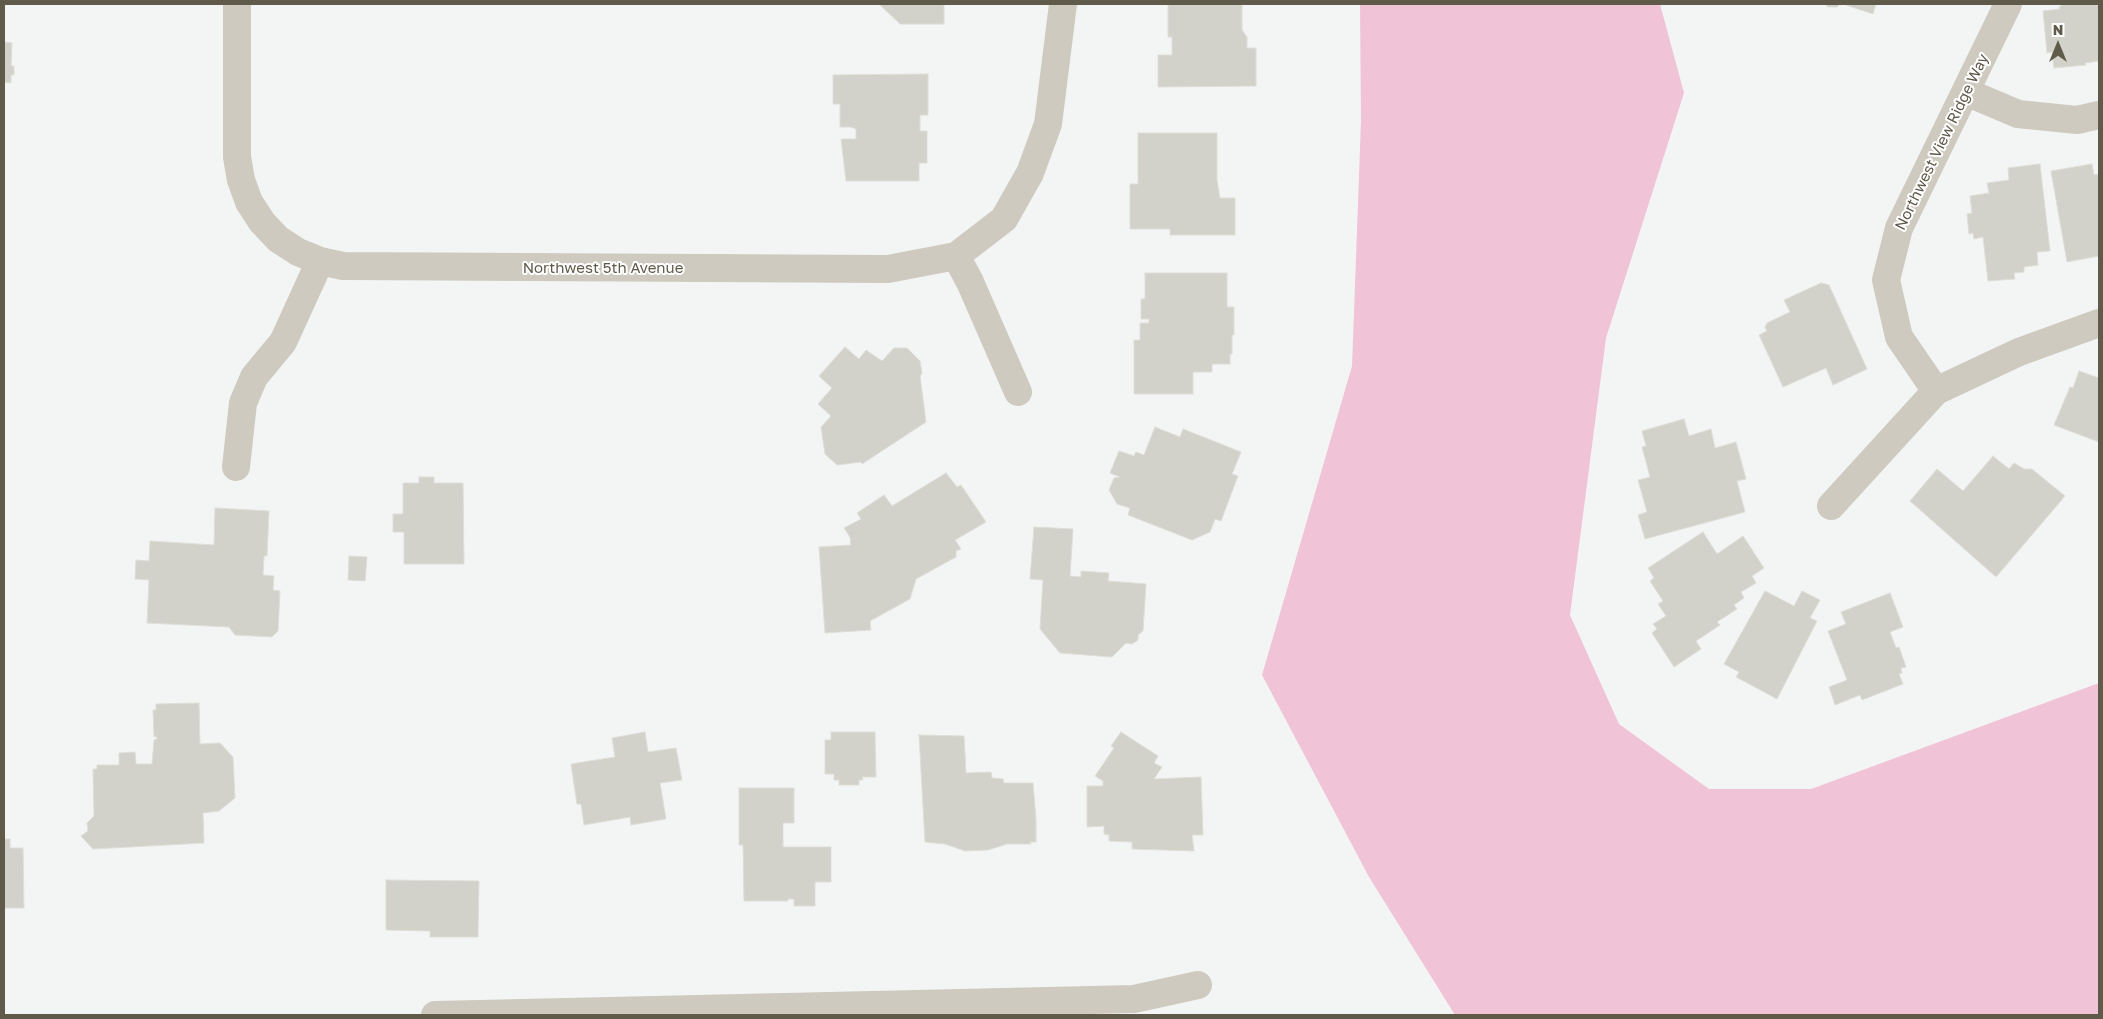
<!DOCTYPE html>
<style>
body{margin:0}
#map{position:relative;width:2103px;height:1019px;overflow:hidden;background:#f3f5f5;font-family:"Golos Text",sans-serif}
canvas{display:block}
.frame{position:absolute;inset:0;border:5px solid #605a4b;pointer-events:none}
.north{position:absolute;left:2033px;top:20px;width:50px;height:50px;-webkit-text-stroke:4px #fff;paint-order:stroke;rotate:0deg;font-size:14px;font-weight:700;line-height:20px;text-align:center;color:#605a4b}
.north::after{content:'';display:block;margin:auto;width:18px;height:22px;background:#605a4b;clip-path:polygon(50% 0,100% 100%,50% 72%,0 100%)}
</style>
<div id="map">
<canvas width="2103" height="1019"></canvas>
<div class="frame"></div>
<div class="north">N</div>
</div>
<script>
const g = document.querySelector('canvas').getContext('2d');
g.lineJoin = 'round';
function fill(path, color) {
  g.fillStyle = color;
  g.fill(path, 'evenodd');
}
function shape(rows) {
  const path = new Path2D();
  for (const r of rows) {
    path.moveTo(r[0], r[1]);
    for (let i = 2; i < r.length; i += 2) path.lineTo(r[i], r[i + 1]);
  }
  return path;
}
function strokePath(path, color, width, dash) {
  g.strokeStyle = color;
  g.lineWidth = width;
  g.lineCap = dash ? 'butt' : 'round';
  g.setLineDash(dash || []);
  g.stroke(path);
}
function label(font, color, halo, rows, align = 'center') {
  g.font = font + ' "Golos Text",sans-serif';
  g.lineWidth = 4;
  g.setLineDash([]);
  g.textBaseline = 'middle';
  g.strokeStyle = halo;
  g.fillStyle = color;
  for (const [text, x, y, turn = 0] of rows) {
    g.save();
    g.translate(x, y);
    g.rotate((+turn || 0) * Math.PI / 180);
    g.textAlign = isNaN(turn) ? turn : align;
    if (halo) g.strokeText(text, 0, 0);
    g.fillText(text, 0, 0);
    g.restore();
  }
}
fill(shape([
 [1360,4,1660,4,1684,93,1606,338,1570,615,1619,724,1709,789,1811,789,2099,683,2099,1015,1455,1015,1369,877,1262,675,1352,366,1361,121]
]), '#f0c4d6');
const building = shape([
 [879,4,944,4,944,24,900,24,879,4],
 [1168,4,1242,4,1242,30,1247,37,1247,48,1256,48,1256,86,1158,87,1158,55,1172,55,1172,37,1168,37,1168,4],
 [1825,4,1840,4,1837,7,1828,7,1825,4],
 [1843,4,1876,4,1873,14,1843,4],
 [2064,4,2099,4,2099,61,2085,63,2086,65,2054,68,2052,52,2047,53,2043,11,2060,9,2059,7,2064,4],
 [4,42,12,43,11,66,14,66,14,75,11,75,11,83,4,82,4,42],
 [928,74,928,115,920,115,920,131,927,131,927,163,919,163,919,181,846,181,841,139,856,139,856,129,851,127,840,127,840,104,833,104,833,75,928,74],
 [1138,133,1217,133,1217,180,1220,198,1235,198,1235,235,1170,235,1170,229,1130,229,1130,184,1138,184,1138,133],
 [2040,164,2050,251,2037,252,2038,265,2024,267,2024,272,2014,273,2015,279,1988,281,1983,237,1974,239,1973,233,1969,234,1967,214,1972,213,1970,196,1989,193,1987,183,2009,180,2008,168,2040,164],
 [2092,164,2094,175,2099,174,2099,256,2067,262,2051,171,2092,164],
 [1145,273,1227,273,1227,307,1234,307,1234,335,1232,335,1232,354,1230,354,1230,364,1212,364,1212,372,1193,372,1193,394,1134,394,1134,340,1140,340,1140,323,1149,323,1149,319,1141,319,1141,299,1145,299,1145,273],
 [1821,283,1829,285,1867,369,1833,385,1826,368,1783,387,1759,335,1767,331,1765,327,1767,323,1790,312,1784,300,1821,283],
 [845,347,859,359,866,350,882,361,894,348,907,348,920,361,922,373,920,376,926,422,862,464,861,462,837,465,825,454,821,427,831,416,818,404,832,388,819,376,845,347],
 [2079,371,2099,378,2099,442,2054,425,2070,387,2073,388,2079,371],
 [1684,419,1689,436,1711,429,1715,448,1736,442,1746,479,1737,481,1745,512,1645,539,1638,515,1647,512,1638,480,1650,477,1642,447,1646,446,1642,431,1684,419],
 [1155,427,1180,437,1183,429,1241,452,1232,474,1238,476,1221,521,1215,519,1210,532,1192,540,1128,515,1130,508,1117,504,1109,490,1114,478,1120,477,1110,473,1119,451,1134,456,1136,452,1144,455,1155,427],
 [1993,456,2009,469,2014,463,2024,469,2032,469,2065,496,1996,577,1910,501,1937,469,1963,491,1993,456],
 [946,473,957,487,961,485,986,522,955,540,961,549,956,551,956,557,916,579,910,599,870,621,871,630,825,633,819,547,851,545,850,537,844,528,861,519,857,513,884,495,892,506,946,473],
 [419,477,434,477,434,483,463,483,464,564,404,564,404,532,393,532,393,514,403,514,403,483,419,483,419,477],
 [215,508,269,511,267,556,264,556,263,575,274,576,273,590,280,591,278,631,272,637,235,635,229,627,147,623,149,580,135,579,136,560,149,561,150,541,214,545,215,508],
 [1034,527,1073,529,1070,576,1081,577,1081,571,1109,573,1108,581,1146,584,1143,631,1138,635,1138,640,1132,644,1126,643,1112,657,1060,653,1040,629,1043,580,1030,579,1034,527],
 [1703,532,1717,554,1743,536,1764,568,1752,576,1756,583,1741,592,1744,598,1734,605,1737,609,1717,622,1720,625,1696,641,1701,649,1674,667,1652,633,1657,629,1653,624,1666,616,1658,604,1663,601,1650,581,1654,578,1648,568,1703,532],
 [349,556,367,557,365,581,348,580,349,556],
 [1765,591,1794,606,1802,591,1820,600,1810,618,1817,621,1777,699,1736,677,1739,672,1724,664,1765,591],
 [1890,593,1903,627,1890,632,1896,648,1899,647,1906,667,1901,668,1902,673,1899,674,1903,684,1862,700,1860,695,1835,705,1829,687,1847,680,1828,631,1846,624,1841,612,1890,593],
 [199,703,200,744,220,743,233,757,235,798,219,811,203,813,204,843,93,849,81,836,88,831,87,823,94,816,93,769,97,769,97,765,119,765,119,753,135,752,136,764,152,764,154,740,157,739,156,736,154,737,153,710,156,710,156,704,199,703],
 [645,732,648,752,676,748,682,780,660,783,666,819,631,825,630,817,584,825,581,804,577,804,571,764,615,757,612,738,645,732],
 [831,732,875,732,876,777,862,777,863,780,859,780,859,785,839,785,839,780,834,780,834,774,825,774,825,740,831,740,831,732],
 [1121,732,1158,756,1154,763,1162,767,1154,779,1201,777,1203,835,1192,835,1194,851,1132,849,1132,842,1109,841,1109,835,1104,834,1104,826,1087,827,1087,786,1103,786,1103,781,1095,776,1114,748,1111,746,1121,732],
 [919,735,964,736,966,773,991,772,992,778,1003,779,1004,783,1033,783,1036,819,1036,842,1030,842,1031,844,1007,844,988,850,965,851,945,844,925,842,919,735],
 [739,788,794,788,794,823,783,823,783,847,831,847,831,882,815,882,815,906,794,906,794,899,788,899,788,901,744,901,743,845,739,845,739,788],
 [4,839,10,839,10,848,23,848,24,908,4,908,4,839],
 [386,880,479,881,478,937,430,937,430,931,386,930,386,880]
]);
fill(building, '#d2d1ca');
strokePath(building, '#deddd7', 1);
strokePath(shape([
 [237,4,237,157,241,180,249,202,262,222,278,239,298,252,320,261,343,266,888,269,956,256,1004,219,1030,173,1048,124,1063,4],
 [1966,92,2018,114,2077,120,2099,115],
 [956,256,970,282,1018,392],
 [1936,391,1899,337,1886,280,1899,228,2008,4],
 [236,467,243,403,254,377,283,342,320,261],
 [1831,506,1936,391,2019,352,2099,323],
 [435,1015,1134,999,1198,985]
]), '#cfcabf', 28);
label('15px', '#605a4b', '#fff', [
 ["Northwest View Ridge Way",1942,142,-64],
 ["Northwest 5th Avenue",603,268]
]);
</script>
